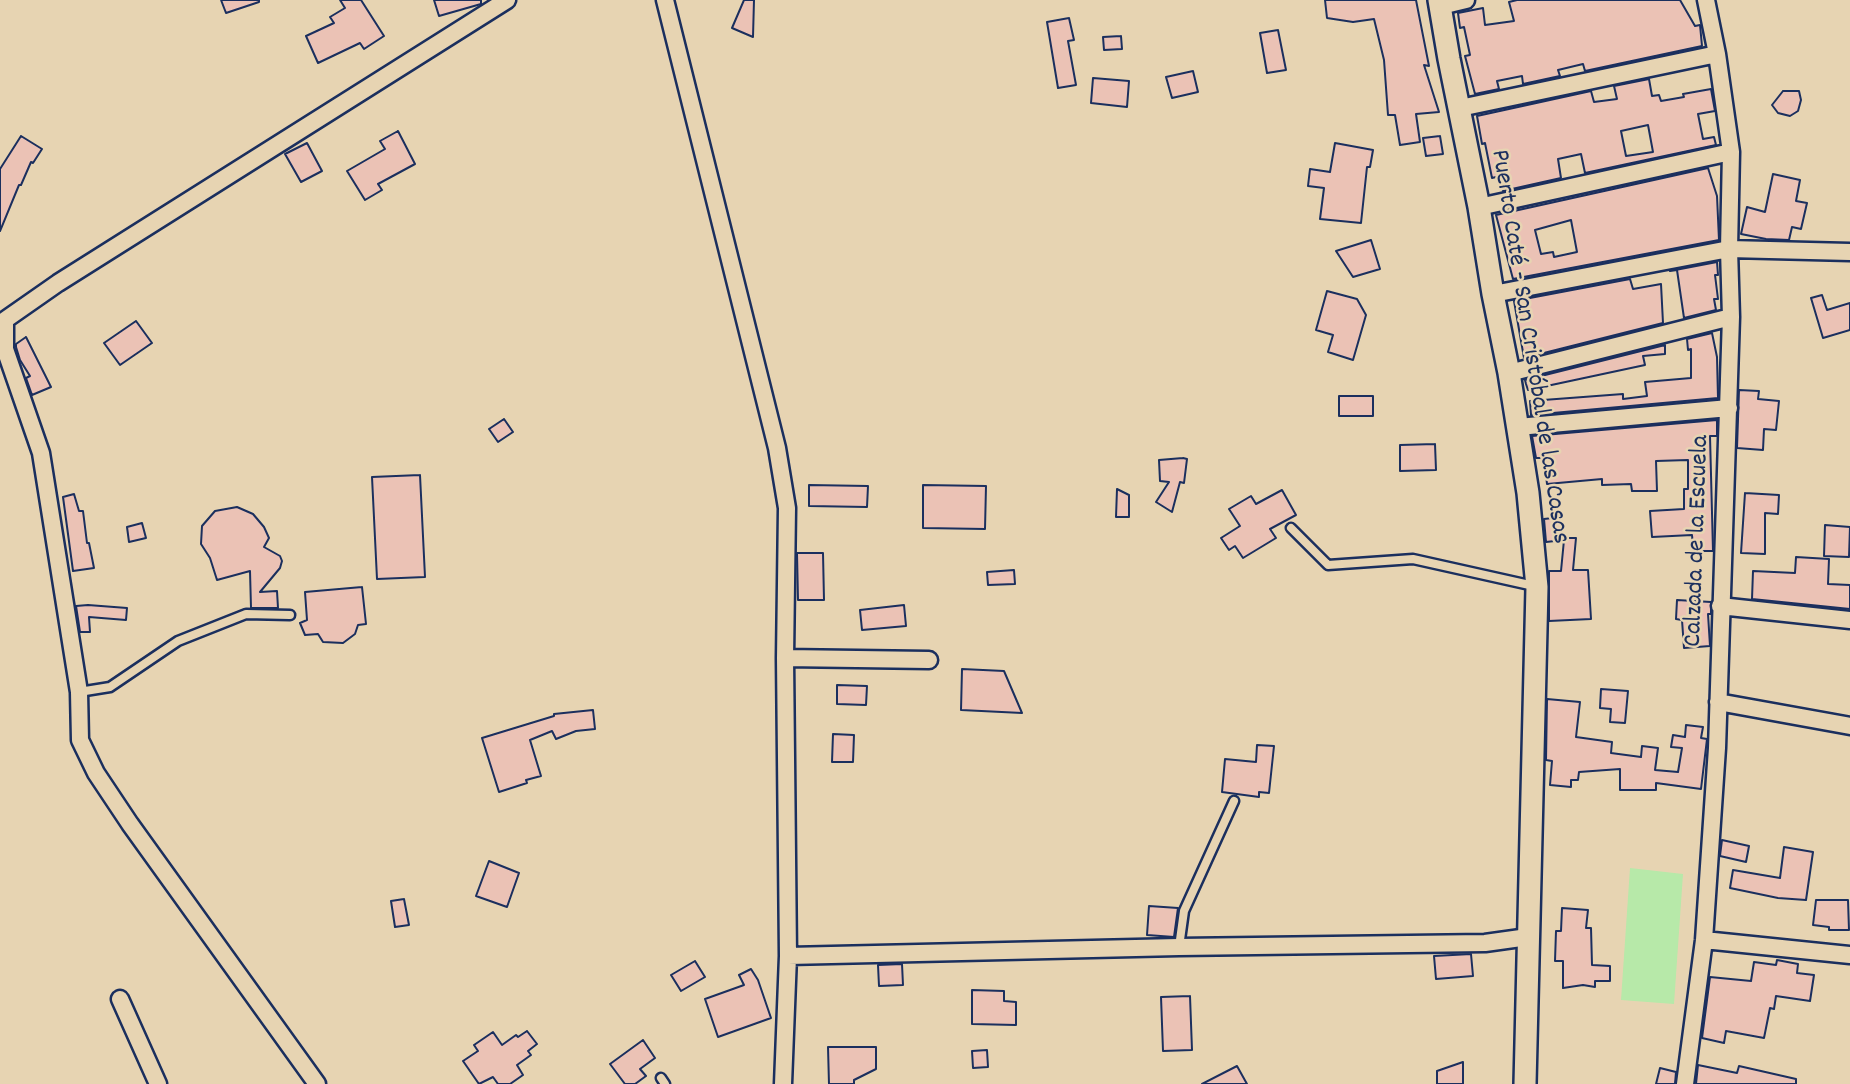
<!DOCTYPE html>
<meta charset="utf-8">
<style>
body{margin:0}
canvas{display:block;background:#e7d4b2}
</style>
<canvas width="1850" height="1084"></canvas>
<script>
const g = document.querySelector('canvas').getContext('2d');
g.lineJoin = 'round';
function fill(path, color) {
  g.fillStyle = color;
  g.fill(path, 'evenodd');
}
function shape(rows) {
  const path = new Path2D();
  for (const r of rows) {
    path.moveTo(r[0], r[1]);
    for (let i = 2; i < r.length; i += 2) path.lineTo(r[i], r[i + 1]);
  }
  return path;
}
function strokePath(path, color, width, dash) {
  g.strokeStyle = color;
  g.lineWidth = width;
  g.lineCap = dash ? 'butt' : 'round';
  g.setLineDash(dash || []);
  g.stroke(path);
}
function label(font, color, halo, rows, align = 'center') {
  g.font = font + ' Dekko,sans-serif';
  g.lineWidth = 5;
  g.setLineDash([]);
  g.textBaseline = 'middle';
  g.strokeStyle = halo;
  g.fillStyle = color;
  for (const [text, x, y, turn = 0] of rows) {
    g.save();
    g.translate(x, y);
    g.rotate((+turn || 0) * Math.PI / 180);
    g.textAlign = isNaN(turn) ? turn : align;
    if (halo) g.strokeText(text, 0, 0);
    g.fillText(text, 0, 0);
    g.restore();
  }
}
fill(shape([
 [1630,868,1683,874,1674,1004,1621,1000]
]), '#b7e9a9');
const building = shape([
 [221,0,259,0,259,2,226,13,221,0],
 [340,0,361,0,384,36,364,49,360,43,318,63,306,36,334,23,330,17,345,8,340,0],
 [434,0,481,0,481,4,439,16,434,0],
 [744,0,754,0,753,37,732,28,744,0],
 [1325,0,1416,0,1429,66,1424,65,1439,112,1416,114,1420,142,1400,145,1395,115,1388,115,1384,60,1374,19,1353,22,1327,18,1325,0],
 [1517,0,1680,0,1695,26,1700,25,1702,46,1585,71,1583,64,1558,70,1560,76,1523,84,1522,76,1497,81,1499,89,1475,94,1465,56,1470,55,1464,27,1460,28,1458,13,1483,8,1485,25,1514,21,1509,2,1517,0],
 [1069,18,1074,40,1068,41,1076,85,1058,88,1047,22,1069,18],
 [1278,30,1286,70,1267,73,1260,33,1278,30],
 [1121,36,1122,49,1104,50,1103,37,1121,36],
 [1193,71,1198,92,1172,98,1166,77,1193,71],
 [1093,78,1129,81,1127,107,1091,103,1093,78],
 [1649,79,1652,96,1659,95,1661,101,1684,97,1683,94,1711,89,1715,111,1698,114,1703,139,1714,137,1716,145,1585,173,1581,154,1558,159,1561,178,1503,191,1500,176,1492,178,1485,143,1482,144,1477,116,1591,91,1594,102,1617,99,1614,86,1649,79],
 [1648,125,1653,152,1626,156,1621,131,1648,125],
 [1783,91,1799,91,1801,100,1798,111,1790,116,1778,113,1772,105,1783,91],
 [398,131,415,164,378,184,382,190,365,200,347,171,385,149,380,141,398,131],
 [21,136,42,149,33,163,31,162,21,185,19,185,0,231,0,169,21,136],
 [1440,136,1443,154,1426,156,1423,138,1440,136],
 [307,143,322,171,301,182,285,154,307,143],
 [1335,143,1373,150,1370,167,1367,167,1361,223,1320,219,1324,188,1308,186,1310,169,1330,172,1335,143],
 [1708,168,1717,196,1719,240,1513,279,1496,215,1708,168],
 [1571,220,1577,252,1554,257,1553,252,1541,254,1535,230,1571,220],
 [1773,174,1800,180,1796,201,1807,203,1801,229,1792,227,1789,240,1766,239,1741,234,1747,207,1765,212,1773,174],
 [1371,240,1380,269,1353,277,1336,251,1371,240],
 [1717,262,1718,275,1715,275,1718,299,1714,299,1716,310,1684,318,1677,270,1670,271,1717,262],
 [1630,279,1633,289,1661,284,1663,323,1524,358,1514,301,1630,279],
 [1327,291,1357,299,1366,315,1353,360,1328,352,1333,335,1316,330,1327,291],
 [1822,295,1827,310,1850,303,1850,330,1823,338,1811,298,1822,295],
 [136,321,152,343,120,365,104,343,136,321],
 [1712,333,1717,357,1718,398,1531,415,1530,401,1623,394,1623,399,1647,396,1645,382,1691,378,1691,349,1688,350,1687,339,1712,333],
 [26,337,51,387,32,395,26,378,30,376,20,360,16,347,16,344,26,337],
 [1665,345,1665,354,1643,356,1645,365,1528,390,1526,384,1525,380,1665,345],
 [1739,390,1759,391,1758,399,1779,401,1776,430,1764,429,1763,450,1737,448,1739,390],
 [1339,396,1373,396,1373,416,1339,416,1339,396],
 [504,419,513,432,498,442,489,429,504,419],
 [1717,420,1717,436,1710,436,1713,551,1700,551,1700,546,1693,546,1692,535,1652,537,1650,511,1684,509,1684,489,1688,489,1688,460,1656,461,1657,491,1632,491,1631,484,1602,485,1602,479,1547,484,1544,458,1536,458,1532,436,1717,420],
 [1435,444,1436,470,1400,471,1400,445,1435,444],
 [1183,458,1187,459,1184,483,1180,482,1172,512,1156,502,1169,482,1160,481,1159,460,1183,458],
 [420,475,425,577,377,579,372,477,420,475],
 [809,485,868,486,867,507,809,506,809,485],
 [923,485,986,486,985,529,923,528,923,485],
 [1117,489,1129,495,1129,517,1116,517,1117,489],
 [1282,490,1296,515,1270,529,1276,538,1243,558,1235,546,1229,550,1221,538,1240,526,1229,509,1251,496,1256,504,1282,490],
 [1745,493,1779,495,1778,514,1765,513,1765,554,1741,553,1745,493],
 [74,494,79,511,83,511,87,543,89,543,94,568,73,571,63,497,74,494],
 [237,507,253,514,264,527,269,538,264,547,280,556,282,561,280,568,260,592,277,591,278,608,251,608,250,571,217,580,210,558,201,544,202,526,215,511,237,507],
 [1561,517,1564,540,1564,538,1576,538,1573,570,1588,570,1591,619,1549,621,1549,571,1561,571,1564,540,1546,542,1544,519,1561,517],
 [142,523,146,538,129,542,127,527,142,523],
 [1825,525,1850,527,1849,557,1824,556,1825,525],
 [797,553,823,553,824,600,798,600,797,553],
 [1796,557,1829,559,1828,584,1850,585,1850,609,1752,599,1753,571,1795,573,1796,557],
 [1014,570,1015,584,988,585,987,572,1014,570],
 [362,587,366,624,358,625,355,634,343,643,323,642,318,634,305,635,300,623,307,620,305,592,362,587],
 [1677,600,1711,602,1711,614,1708,614,1710,646,1684,648,1682,620,1676,619,1677,600],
 [88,605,127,608,126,620,89,617,90,632,80,632,76,606,88,605],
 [904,605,906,626,862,630,860,610,904,605],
 [962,669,1004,671,1022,713,961,710,962,669],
 [837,685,867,686,866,705,837,704,837,685],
 [1601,689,1628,691,1625,723,1610,722,1611,709,1600,708,1601,689],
 [1547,699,1580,702,1576,737,1612,742,1611,753,1641,757,1642,746,1658,748,1655,770,1678,772,1682,748,1671,747,1673,735,1685,737,1686,725,1703,727,1701,738,1707,739,1701,789,1656,783,1656,790,1620,790,1620,769,1579,772,1578,780,1571,780,1571,787,1550,785,1552,761,1546,760,1547,699],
 [593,710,595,729,576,731,556,739,552,731,530,740,541,776,526,780,527,783,499,792,482,738,554,716,554,714,593,710],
 [833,734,854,735,853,762,832,762,833,734],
 [1257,745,1274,746,1269,793,1259,792,1259,797,1222,792,1225,759,1256,762,1257,745],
 [1722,840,1749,846,1746,862,1720,856,1722,840],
 [1784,847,1813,852,1806,900,1778,898,1730,888,1733,870,1780,878,1784,847],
 [489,861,519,873,507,907,476,896,489,861],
 [404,899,409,925,395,927,391,901,404,899],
 [1816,900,1848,900,1849,930,1829,930,1829,927,1813,925,1816,900],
 [1149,906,1178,908,1174,937,1147,935,1149,906],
 [1562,908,1588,910,1586,928,1591,928,1592,965,1610,966,1610,981,1595,981,1595,987,1583,985,1563,988,1563,961,1555,961,1556,931,1561,931,1562,908],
 [1471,954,1473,976,1436,979,1434,956,1471,954],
 [1777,960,1798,964,1797,973,1814,975,1810,1001,1776,996,1774,1009,1770,1008,1764,1038,1726,1031,1724,1043,1702,1038,1710,977,1751,981,1754,962,1776,965,1777,960],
 [695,961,705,977,681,991,671,975,695,961],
 [902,964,903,985,879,986,878,965,902,964],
 [751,969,758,980,771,1018,718,1037,705,999,744,985,739,975,751,969],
 [972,990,1004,991,1004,1001,1016,1002,1016,1025,972,1024,972,990],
 [1190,996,1192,1050,1163,1051,1161,997,1190,996],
 [527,1031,537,1044,528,1051,531,1055,517,1065,523,1075,510,1084,498,1084,493,1077,479,1084,463,1061,478,1051,474,1045,493,1032,502,1045,516,1035,518,1037,527,1031],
 [643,1040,655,1058,640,1069,646,1076,635,1084,625,1084,610,1064,643,1040],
 [828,1047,876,1047,876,1069,854,1080,854,1084,829,1084,828,1047],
 [987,1050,988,1067,973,1068,972,1051,987,1050],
 [1463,1062,1463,1084,1437,1084,1437,1071,1463,1062],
 [1698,1065,1737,1073,1739,1066,1796,1079,1796,1084,1696,1084,1698,1065],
 [1237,1066,1247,1084,1202,1084,1237,1066],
 [1660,1068,1676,1072,1675,1084,1656,1084,1660,1068]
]);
fill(building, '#ebc2b5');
strokePath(building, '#1b2f5e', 2);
const service = shape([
 [1291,528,1328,565,1413,559,1534,586],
 [79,692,110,687,178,641,246,614,290,615],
 [1179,947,1184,911,1234,801],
 [661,1078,665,1084]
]);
const minor = shape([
 [665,0,777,448,787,508,785,658,788,956,783,1084],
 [1441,6,1466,0],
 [1460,108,1717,54],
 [1479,207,1731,152],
 [1493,294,1729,249,1850,252],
 [1509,373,1731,317],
 [1518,427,1729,408],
 [1720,606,1850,620],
 [785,658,929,660],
 [1718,702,1850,726],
 [1704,940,1850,955],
 [788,956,1179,947,1485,943,1528,937],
 [120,999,158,1084],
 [317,1084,130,824,96,773,80,740,79,692,41,453,5,349,5,320,58,283,507,0],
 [1685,1084,1704,940,1717,748,1731,317,1729,249,1731,152,1717,54,1706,0]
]);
const secondary = shape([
 [1439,0,1449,59,1479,207,1493,294,1509,373,1528,493,1537,587,1525,1084]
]);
strokePath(service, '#1b2f5e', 13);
strokePath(minor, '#1b2f5e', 21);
strokePath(secondary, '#1b2f5e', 26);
strokePath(service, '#e7d4b2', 8);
strokePath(minor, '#e7d4b2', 16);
strokePath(secondary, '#e7d4b2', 21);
label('26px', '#1b2f5e', '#e7d4b2', [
 ["Puerto Caté - San Cristóbal de las Casas",1528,347,81],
 ["Calzada de la Escuela",1699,541,-88]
]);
</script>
